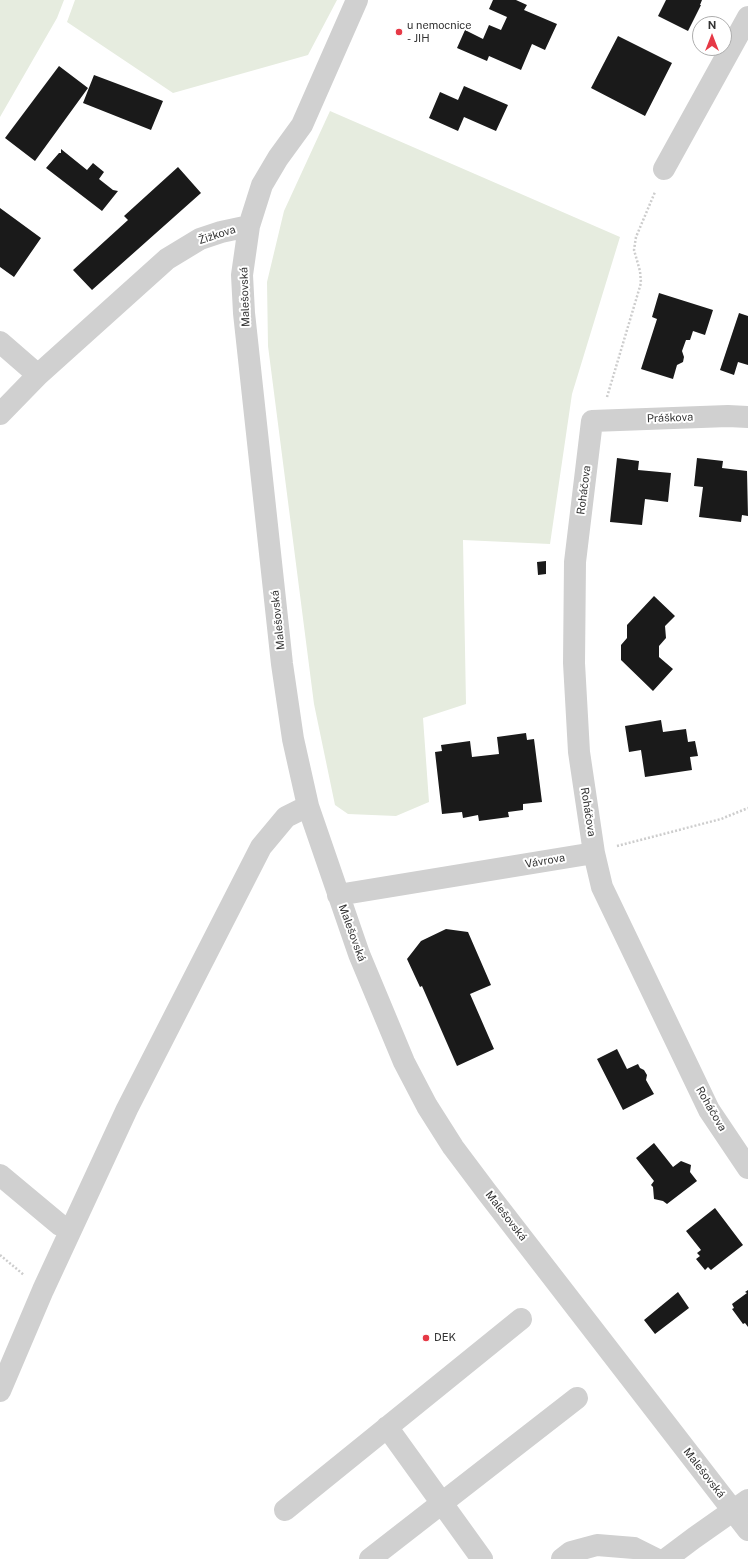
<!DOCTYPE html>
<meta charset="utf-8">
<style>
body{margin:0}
#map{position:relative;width:748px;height:1559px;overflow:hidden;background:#fff;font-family:"Public Sans",sans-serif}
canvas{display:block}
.north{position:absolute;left:692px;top:16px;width:40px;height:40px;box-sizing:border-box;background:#fff;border:1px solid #adadad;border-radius:50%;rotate:0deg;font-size:11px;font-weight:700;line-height:16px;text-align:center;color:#333}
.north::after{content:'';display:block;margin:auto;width:14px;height:18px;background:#e63946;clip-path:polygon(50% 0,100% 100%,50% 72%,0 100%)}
</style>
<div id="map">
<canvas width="748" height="1559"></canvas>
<div class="north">N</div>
</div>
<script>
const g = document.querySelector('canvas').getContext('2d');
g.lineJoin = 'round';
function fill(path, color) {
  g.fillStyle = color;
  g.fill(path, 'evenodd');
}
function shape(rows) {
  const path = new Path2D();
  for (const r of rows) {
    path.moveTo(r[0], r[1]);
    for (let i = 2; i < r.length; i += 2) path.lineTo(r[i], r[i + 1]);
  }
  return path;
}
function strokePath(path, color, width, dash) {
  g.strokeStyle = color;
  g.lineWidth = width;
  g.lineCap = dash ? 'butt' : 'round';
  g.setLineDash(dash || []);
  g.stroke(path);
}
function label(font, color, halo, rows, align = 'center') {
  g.font = font + ' "Public Sans",sans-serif';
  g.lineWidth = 4;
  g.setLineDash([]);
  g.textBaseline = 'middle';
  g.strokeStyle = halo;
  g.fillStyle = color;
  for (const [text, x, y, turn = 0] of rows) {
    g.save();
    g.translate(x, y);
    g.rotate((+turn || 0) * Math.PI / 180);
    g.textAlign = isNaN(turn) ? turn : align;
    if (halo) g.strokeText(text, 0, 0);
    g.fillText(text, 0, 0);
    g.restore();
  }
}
fill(shape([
 [0,0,64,0,57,18,0,117],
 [75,0,337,0,308,55,173,93,67,22],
 [330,111,620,237,572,394,550,544,463,540,466,704,423,718,429,802,396,816,348,814,335,805,314,704,268,346,267,282,284,211]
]), '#e6ecdf');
fill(shape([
 [493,0,516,0,527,5,524,10,557,24,545,50,532,44,521,70,489,56,487,61,457,48,465,30,483,39,489,25,501,30,507,17,489,9],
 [666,0,702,0,700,5,701,5,688,31,658,16],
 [618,36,672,63,645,116,591,88],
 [59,66,88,88,35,161,5,138],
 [94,75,163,101,151,130,83,103],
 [464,86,508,105,496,131,464,117,458,131,429,118,440,92,458,100],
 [61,149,87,170,93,163,104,172,99,179,113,190,118,191,102,211,46,168,59,153,61,153],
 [178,167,201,193,92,290,73,270,128,220,124,216],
 [0,208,41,238,14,277,0,267],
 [659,293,713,310,705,335,693,331,690,340,686,340,682,351,684,357,683,362,677,365,673,379,641,369,657,319,652,317],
 [739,313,748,316,748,365,738,362,734,375,720,370],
 [617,458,639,461,638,470,671,473,668,502,645,499,642,525,610,522],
 [697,458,723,461,722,468,747,471,748,516,742,515,741,522,699,517,703,487,694,486],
 [546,561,546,574,538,575,537,562],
 [654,596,675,616,665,626,666,638,659,646,659,657,673,669,653,691,621,660,621,645,627,638,627,625],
 [661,720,663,732,686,729,688,742,695,741,698,756,690,757,692,770,645,777,641,750,629,752,625,726],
 [526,733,527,740,534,739,542,802,523,804,523,810,508,812,509,817,479,821,478,815,463,818,462,812,442,814,435,752,442,751,441,745,470,741,472,757,499,754,497,737],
 [446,929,468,932,491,985,470,994,494,1049,457,1066,422,986,420,987,407,959,421,941],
 [617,1049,627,1069,638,1064,640,1068,644,1070,647,1075,646,1080,654,1094,623,1110,597,1059],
 [654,1143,673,1167,681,1161,691,1165,690,1172,697,1181,667,1204,663,1201,654,1199,653,1187,651,1185,654,1181,636,1158],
 [715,1208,743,1245,711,1270,708,1267,705,1270,696,1259,700,1256,697,1253,701,1250,686,1231],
 [748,1290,748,1327,745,1323,743,1324,732,1309,734,1308,732,1304,747,1293,745,1292],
 [678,1292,689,1308,655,1334,644,1320]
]), '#1a1a1a');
strokePath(shape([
 [607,397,641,283,640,271,634,250,636,237,655,192],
 [617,846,721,819,748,808],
 [0,1255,24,1275]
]), '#cdcdcd', 2.5, [2, 2]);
strokePath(shape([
 [357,0,302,125,278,158,262,185,249,226,242,275,244,313,282,664,293,739,308,806,359,954,404,1062,427,1106,453,1147,486,1191,748,1530],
 [664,169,748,17],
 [0,342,38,375],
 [0,414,38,375,167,259,200,239,221,232,249,226],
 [748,417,728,416,592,421,575,562,574,663,579,752,594,853,602,887,709,1110,748,1168],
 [338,895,594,853],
 [0,1175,60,1225,70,1230],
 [0,1391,43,1290,127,1109,261,847,286,817,308,806],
 [387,1427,482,1559],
 [285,1510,521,1319],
 [370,1559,577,1398],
 [562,1559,571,1552,597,1545,634,1548,656,1559],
 [666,1559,694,1538,748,1500]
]), '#d0d0d0', 22);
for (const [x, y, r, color] of [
 [399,32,4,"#e63946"],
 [426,1338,4,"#e63946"]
]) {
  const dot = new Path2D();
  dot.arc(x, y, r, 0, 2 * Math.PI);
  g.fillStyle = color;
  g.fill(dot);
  strokePath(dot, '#fff', 1.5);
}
label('11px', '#333', '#fff', [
 ["u nemocnice",407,26],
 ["- JIH",407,39],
 ["DEK",434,1338]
], 'left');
label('11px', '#333', '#fff', [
 ["Žižkova",217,235,-18],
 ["Malešovská",245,297,-92],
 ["Práškova",670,418,-2],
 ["Roháčova",584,490,-83],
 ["Malešovská",278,620,-96],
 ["Roháčova",588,812,81],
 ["Vávrova",545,861,-10],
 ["Malešovská",352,933,70],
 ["Roháčova",711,1109,60],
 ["Malešovská",506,1216,52],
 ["Malešovská",704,1473,52]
]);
</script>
